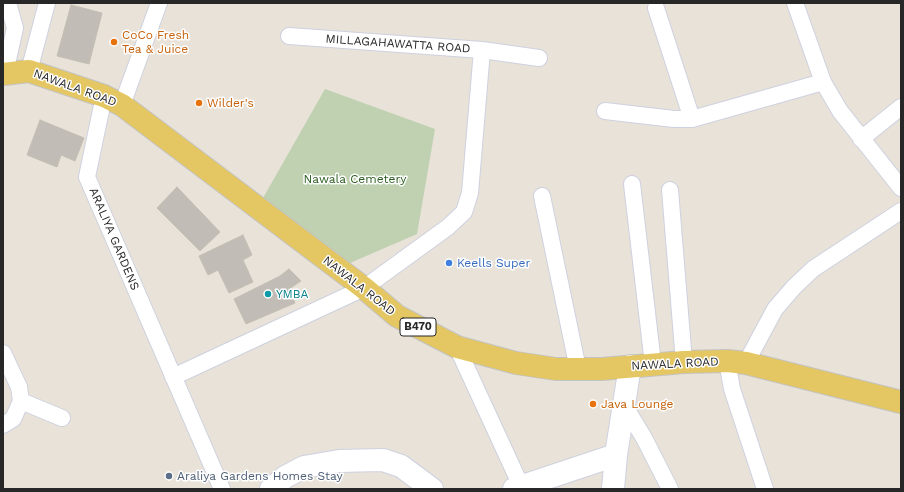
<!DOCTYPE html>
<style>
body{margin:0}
#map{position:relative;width:904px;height:492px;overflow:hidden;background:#e8e2d9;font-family:"Work Sans",sans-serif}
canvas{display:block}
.frame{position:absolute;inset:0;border:4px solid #272727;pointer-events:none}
</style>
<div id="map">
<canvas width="904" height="492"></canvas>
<div class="frame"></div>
</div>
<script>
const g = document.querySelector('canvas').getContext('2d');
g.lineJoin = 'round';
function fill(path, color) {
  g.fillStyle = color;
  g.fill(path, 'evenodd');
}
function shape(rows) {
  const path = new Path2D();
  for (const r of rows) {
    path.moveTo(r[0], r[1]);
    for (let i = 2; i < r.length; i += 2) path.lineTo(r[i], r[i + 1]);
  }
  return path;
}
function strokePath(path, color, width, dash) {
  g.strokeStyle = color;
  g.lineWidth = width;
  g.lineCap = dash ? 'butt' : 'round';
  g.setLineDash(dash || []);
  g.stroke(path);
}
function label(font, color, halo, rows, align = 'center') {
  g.font = font + ' "Work Sans",sans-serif';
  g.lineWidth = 3;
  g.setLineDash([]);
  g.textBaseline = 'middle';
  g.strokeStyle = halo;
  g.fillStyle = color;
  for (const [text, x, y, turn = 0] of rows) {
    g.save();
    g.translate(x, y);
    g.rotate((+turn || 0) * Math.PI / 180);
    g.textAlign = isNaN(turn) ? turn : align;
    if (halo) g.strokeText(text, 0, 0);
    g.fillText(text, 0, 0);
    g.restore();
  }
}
fill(shape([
 [325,89,435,129,417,234,350,263,263,198]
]), '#c0d1b1');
const building = shape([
 [71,5,102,13,89,64,57,56,71,5],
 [40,120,84,138,75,161,61,155,57,167,27,155,40,120],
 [177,187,220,232,200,251,157,208,177,187],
 [243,235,252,255,243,260,253,282,229,293,218,270,208,275,199,256,243,235],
 [289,269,301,281,289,289,295,303,246,324,234,299,280,276,289,269]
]);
fill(building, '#c1bcb5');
strokePath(building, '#c3beb3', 1);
const street = shape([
 [795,3,823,82,840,111,901,188],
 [656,8,692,119],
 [482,50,539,58],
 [29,71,47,3],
 [5,73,15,28,8,3],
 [104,96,87,177,222,489],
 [122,105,159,3],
 [605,111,674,119,692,119,823,82],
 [861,139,901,107],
 [632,184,653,364],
 [670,190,684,362],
 [542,196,578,369],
 [457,347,521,486],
 [3,353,19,387,21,401,13,419,3,425],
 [727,361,732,389,765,489],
 [746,363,775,309,794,287,813,269,901,211],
 [173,377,364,288,448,227,464,212,470,193,482,50,289,36],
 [21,401,62,418],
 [624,405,644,438,670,489]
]);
const secondary = shape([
 [271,489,285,477,304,467,339,461,383,460,401,466,432,489],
 [514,489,616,455],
 [613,489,616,455,630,366]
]);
const primary = shape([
 [3,74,29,71,104,96,122,105,364,288,397,316,457,347,516,363,556,369,602,369,684,362,727,361,746,363,901,402]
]);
strokePath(street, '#ced1df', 18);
strokePath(secondary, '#ced1df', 24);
strokePath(primary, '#c3c3c3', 24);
strokePath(street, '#fff', 16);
strokePath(secondary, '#fff', 22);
strokePath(primary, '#e4c762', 22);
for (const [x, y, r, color] of [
 [114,42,4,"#e8710a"],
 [199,103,4,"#e8710a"],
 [449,263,4,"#3f7fe0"],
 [268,294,4,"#0f9aa8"],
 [593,404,4,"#e8710a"],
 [169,476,4,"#5c6f8a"]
]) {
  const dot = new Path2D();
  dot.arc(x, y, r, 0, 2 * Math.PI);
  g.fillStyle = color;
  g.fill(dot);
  strokePath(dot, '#fff', 1.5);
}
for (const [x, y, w] of [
 [418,327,36]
]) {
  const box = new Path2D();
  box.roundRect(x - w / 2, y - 9, w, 18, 3);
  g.fillStyle = '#fff';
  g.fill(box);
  strokePath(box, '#272727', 1);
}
label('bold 11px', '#272727', null, [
 ["B470",418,327]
]);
label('12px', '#c56008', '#fff', [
 ["CoCo Fresh",122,35],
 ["Tea & Juice",122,49],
 ["Wilder's",207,103],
 ["Java Lounge",601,404]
], 'left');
label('12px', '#272727', '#fff', [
 ["MILLAGAHAWATTA ROAD",398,44,4],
 ["NAWALA ROAD",75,88,20],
 ["ARALIYA GARDENS",114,239,67],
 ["NAWALA ROAD",359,286,38],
 ["NAWALA ROAD",675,364,-3]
]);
label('12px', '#2a5c1e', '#fff', [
 ["Nawala Cemetery",355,179]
]);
label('12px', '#366cbe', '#fff', [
 ["Keells Super",457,263]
], 'left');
label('12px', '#0d838f', '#fff', [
 ["YMBA",276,294]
], 'left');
label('12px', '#4e5e75', '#fff', [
 ["Araliya Gardens Homes Stay",177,476]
], 'left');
</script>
